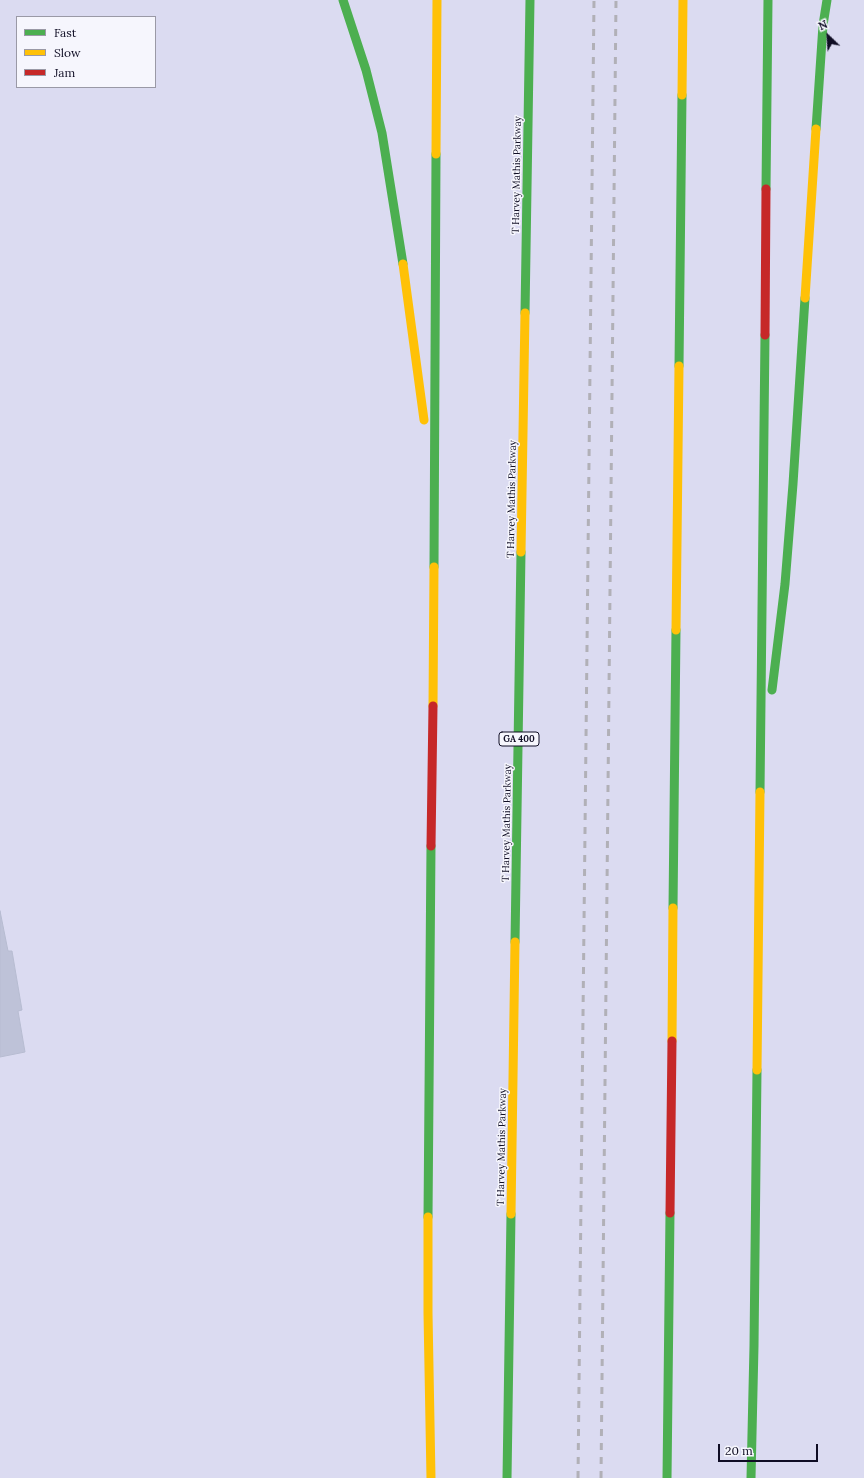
<!DOCTYPE html>
<style>
body{margin:0}
#map{position:relative;width:864px;height:1478px;overflow:hidden;background:#dbdbf1;font-family:Lora,serif}
canvas{display:block}
.legend{position:absolute;left:16px;top:16px;width:140px;height:72px;box-sizing:border-box;background:#f6f6fd;border:1px solid #9a99a6;margin:0;padding:5px 7px;list-style:none;font-size:12px;color:#0f0d24}
.legend li{display:flex;align-items:center;gap:8px;height:20px}
.legend b{width:20px;border:1px solid #9a99a6}
.north{position:absolute;left:808px;top:16px;width:40px;height:40px;-webkit-text-stroke:3px #f6f6fd;paint-order:stroke;rotate:335deg;font-size:11px;font-weight:700;line-height:16px;text-align:center;color:#0f0d24}
.north::after{content:'';display:block;margin:auto;width:14px;height:18px;background:#0f0d24;clip-path:polygon(50% 0,100% 100%,50% 72%,0 100%)}
.scale{position:absolute;left:718px;top:1444px;width:100px;height:18px;box-sizing:border-box;border:2px solid #0f0d24;border-top:0;padding-left:5px;font-size:12px;line-height:14px;white-space:nowrap;color:#0f0d24;-webkit-text-stroke:3px #f6f6fd;paint-order:stroke}
</style>
<div id="map">
<canvas width="864" height="1478"></canvas>
<ul class="legend">
<li><b style="height:5px;background:#4caf50"></b>Fast</li>
<li><b style="height:5px;background:#ffc107"></b>Slow</li>
<li><b style="height:5px;background:#c62828"></b>Jam</li>
</ul>
<div class="north">N</div>
<div class="scale">20 m</div>
</div>
<script>
const g = document.querySelector('canvas').getContext('2d');
g.lineJoin = 'round';
function fill(path, color) {
  g.fillStyle = color;
  g.fill(path, 'evenodd');
}
function shape(rows) {
  const path = new Path2D();
  for (const r of rows) {
    path.moveTo(r[0], r[1]);
    for (let i = 2; i < r.length; i += 2) path.lineTo(r[i], r[i + 1]);
  }
  return path;
}
function strokePath(path, color, width, dash) {
  g.strokeStyle = color;
  g.lineWidth = width;
  g.lineCap = dash ? 'butt' : 'round';
  g.setLineDash(dash || []);
  g.stroke(path);
}
function label(font, color, halo, rows, align = 'center') {
  g.font = font + ' Lora,serif';
  g.lineWidth = 3;
  g.setLineDash([]);
  g.textBaseline = 'middle';
  g.strokeStyle = halo;
  g.fillStyle = color;
  for (const [text, x, y, turn = 0] of rows) {
    g.save();
    g.translate(x, y);
    g.rotate((+turn || 0) * Math.PI / 180);
    g.textAlign = isNaN(turn) ? turn : align;
    if (halo) g.strokeText(text, 0, 0);
    g.fillText(text, 0, 0);
    g.restore();
  }
}
const building = shape([
 [0,911,8,951,12,951,22,1010,18,1011,25,1052,0,1057,0,911]
]);
fill(building, '#bec2d8');
strokePath(building, '#b7bcd1', 1);
strokePath(shape([
 [343,0,366,70,382,133,403,264],
 [816,129,823,25,827,0],
 [766,189,768,0],
 [525,313,530,0],
 [679,366,682,95],
 [434,567,436,154],
 [772,690,785,584,793,484,805,298],
 [760,792,765,335],
 [673,908,676,630],
 [515,942,521,552],
 [428,1217,431,846],
 [507,1478,511,1214],
 [667,1478,670,1213],
 [751,1478,754,1346,757,1070]
]), '#4caf50', 9);
strokePath(shape([
 [682,95,683,0],
 [436,154,437,0],
 [403,264,424,420],
 [805,298,816,129],
 [521,552,525,313],
 [676,630,679,366],
 [433,706,434,567],
 [672,1041,673,908],
 [757,1070,760,792],
 [511,1214,515,942],
 [428,1217,428,1313,431,1478]
]), '#ffc107', 9);
strokePath(shape([
 [765,335,766,189],
 [431,846,433,706],
 [670,1213,672,1041]
]), '#c62828', 9);
strokePath(shape([
 [578,1478,594,0],
 [601,1478,616,0]
]), '#b1b0b7', 3, [7, 7]);
for (const [x, y, w] of [
 [519,739,40]
]) {
  const box = new Path2D();
  box.roundRect(x - w / 2, y - 7, w, 14, 3);
  g.fillStyle = '#f6f6fd';
  g.fill(box);
  strokePath(box, '#0f0d24', 1);
}
label('bold 9px', '#0f0d24', null, [
 ["GA 400",519,739]
]);
label('10px', '#0f0d24', '#f6f6fd', [
 ["T Harvey Mathis Parkway",517,175,-89],
 ["T Harvey Mathis Parkway",512,499,-89],
 ["T Harvey Mathis Parkway",507,823,-89],
 ["T Harvey Mathis Parkway",502,1147,-89]
]);
</script>
